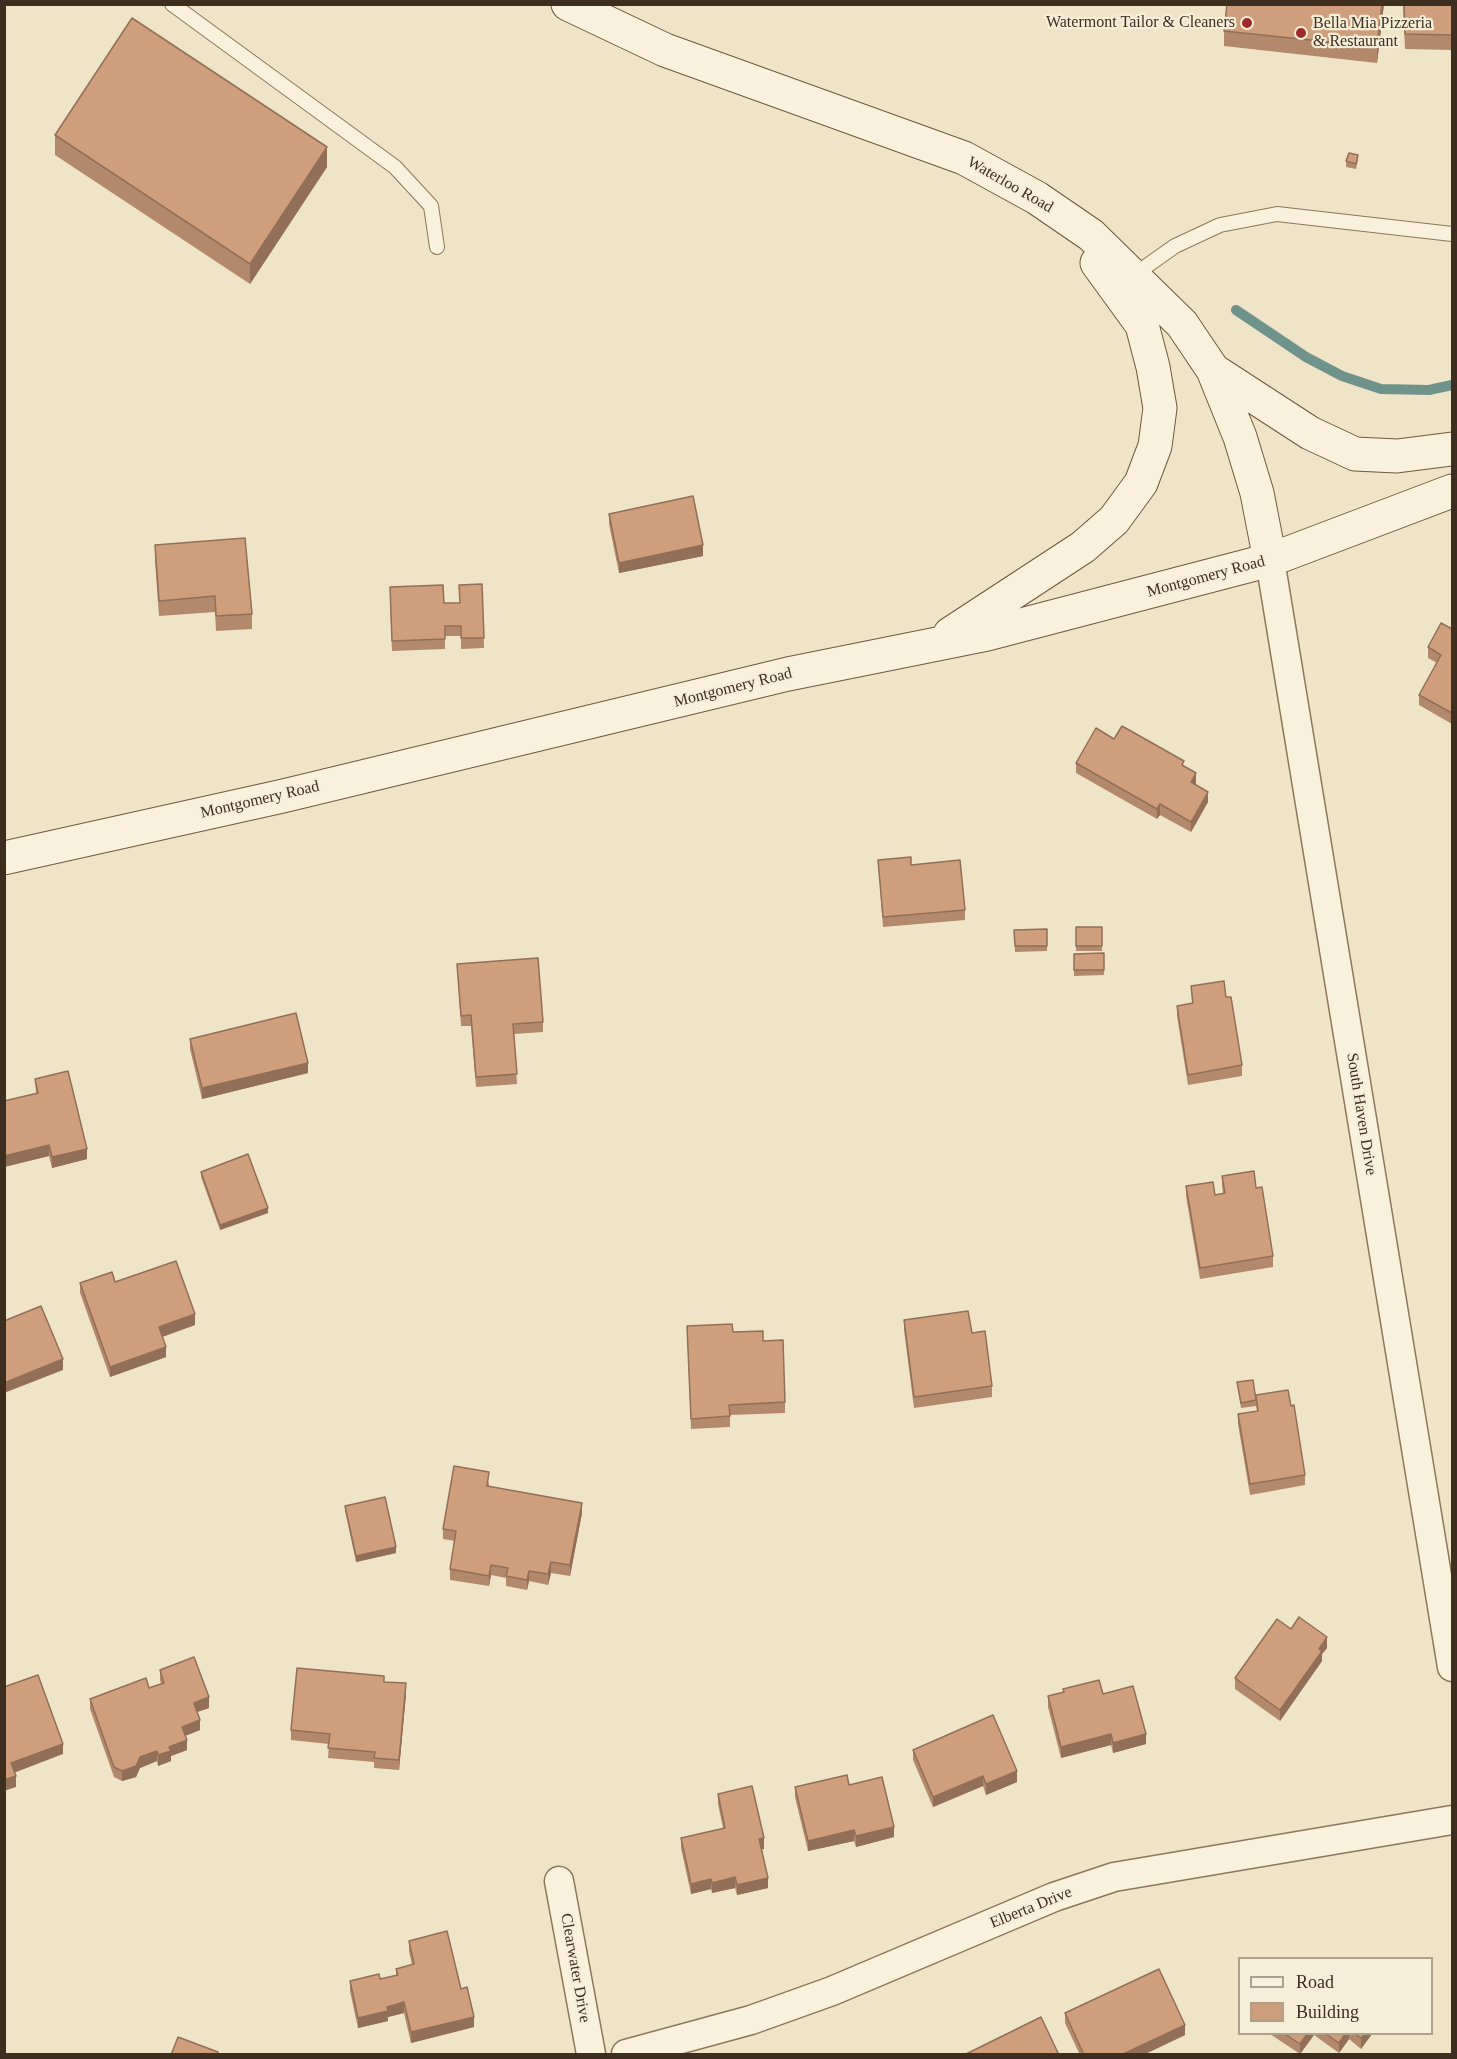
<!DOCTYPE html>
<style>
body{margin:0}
#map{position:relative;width:1457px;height:2059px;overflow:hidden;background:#f0e4c8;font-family:"Times New Roman",serif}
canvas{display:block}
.frame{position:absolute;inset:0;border:6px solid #3d2e20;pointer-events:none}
.legend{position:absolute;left:1238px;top:1957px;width:195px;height:78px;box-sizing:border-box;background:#f7eed8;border:2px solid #ada18e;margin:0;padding:8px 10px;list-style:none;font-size:18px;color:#3d2e20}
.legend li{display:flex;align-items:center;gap:12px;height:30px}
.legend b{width:30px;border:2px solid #ada18e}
</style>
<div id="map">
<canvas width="1457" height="2059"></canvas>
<div class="frame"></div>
<ul class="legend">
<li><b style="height:8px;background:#faf1dc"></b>Road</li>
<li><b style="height:16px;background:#cf9f7d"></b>Building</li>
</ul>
</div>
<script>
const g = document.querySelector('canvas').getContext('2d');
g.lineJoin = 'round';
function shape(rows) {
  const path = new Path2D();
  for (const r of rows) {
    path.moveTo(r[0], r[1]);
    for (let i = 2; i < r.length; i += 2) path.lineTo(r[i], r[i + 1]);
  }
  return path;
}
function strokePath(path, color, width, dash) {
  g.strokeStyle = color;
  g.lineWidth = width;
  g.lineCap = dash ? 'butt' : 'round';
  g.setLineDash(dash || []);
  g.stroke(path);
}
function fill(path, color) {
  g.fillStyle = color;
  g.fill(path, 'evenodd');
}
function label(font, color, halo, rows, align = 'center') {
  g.font = font + ' "Times New Roman",serif';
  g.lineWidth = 4.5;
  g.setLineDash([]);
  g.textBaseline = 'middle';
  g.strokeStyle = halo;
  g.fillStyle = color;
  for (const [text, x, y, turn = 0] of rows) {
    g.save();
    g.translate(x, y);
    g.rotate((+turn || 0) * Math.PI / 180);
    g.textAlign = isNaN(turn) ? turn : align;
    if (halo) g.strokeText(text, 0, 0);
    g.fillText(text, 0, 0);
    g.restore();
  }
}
strokePath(shape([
 [1236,310,1306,357,1342,376,1381,389,1429,390,1452,385]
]), '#6f938a', 10);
const lane = shape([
 [172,4,395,167,431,206,437,247],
 [1134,275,1175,246,1220,225,1277,214,1452,234]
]);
const street = shape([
 [1270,560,1452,1667],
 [559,1881,591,2054],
 [626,2054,751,2020,832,1991,1054,1897,1114,1877,1452,1820]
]);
const secondary = shape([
 [568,4,665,50,964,158,1037,198,1091,235,1182,324,1213,370,1240,437,1257,493,1270,560],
 [1213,370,1310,433,1355,454,1397,456,1452,449],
 [950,634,1083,547,1114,520,1141,483,1155,446,1160,408,1153,367,1142,325,1097,263],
 [4,858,283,796,788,674,987,634,1270,560,1452,491]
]);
strokePath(lane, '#8d765c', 16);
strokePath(street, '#8d765c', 31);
strokePath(secondary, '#6f573f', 35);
strokePath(lane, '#faf1dc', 14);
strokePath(street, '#faf1dc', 28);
strokePath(secondary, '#faf1dc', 33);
fill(shape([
 [1227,4,1384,4,1377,63,1224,46,1224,31],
 [1403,4,1452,4,1452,50,1405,49],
 [55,135,327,167,250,284,55,155],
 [1358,160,1356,169,1346,167,1346,161],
 [609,514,703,556,619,573,609,524],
 [155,545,252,614,252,629,216,631,215,612,159,616,155,561],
 [482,584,484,648,461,649,461,636,445,636,445,649,392,651,390,598,444,603,460,603,459,585],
 [1452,629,1452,724,1419,705,1419,695,1437,663,1428,658,1428,647],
 [1114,739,1184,766,1196,783,1195,785,1208,802,1191,832,1160,815,1157,819,1076,773,1076,763],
 [878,860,911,865,965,910,965,920,883,927],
 [1076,927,1102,927,1102,951,1076,951],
 [1047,929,1047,951,1015,952,1014,930],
 [1104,953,1104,975,1074,976,1074,954],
 [457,964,543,1022,543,1032,514,1034,517,1084,476,1087,471,1026,461,1026],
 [1191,986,1226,997,1242,1065,1242,1076,1188,1085,1177,1016,1177,1006,1192,1004],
 [190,1039,308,1073,202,1099,190,1049],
 [35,1079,87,1159,52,1168,49,1156,4,1167,4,1101,36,1094],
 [201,1172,268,1213,220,1230,201,1177],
 [1222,1176,1256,1188,1273,1256,1273,1267,1200,1279,1186,1196,1186,1186,1215,1195,1223,1194,1222,1186],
 [115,1282,195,1325,162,1337,166,1357,110,1377,80,1293,80,1283],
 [904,1320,972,1333,992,1386,992,1397,914,1408,904,1330],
 [687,1326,733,1332,763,1341,785,1402,785,1413,730,1415,730,1427,691,1429],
 [1237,1382,1256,1400,1256,1395,1305,1475,1305,1485,1250,1495,1238,1424,1238,1414,1257,1411,1256,1406,1241,1408],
 [489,1482,489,1487,582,1513,570,1576,551,1573,548,1585,529,1581,527,1590,506,1586,506,1578,491,1575,489,1586,450,1580,450,1569,455,1541,443,1539,443,1529],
 [345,1506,396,1553,356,1562,345,1511],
 [1291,1629,1327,1648,1322,1654,1322,1661,1280,1721,1235,1689,1235,1678],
 [160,1670,209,1708,197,1712,200,1730,185,1736,187,1750,171,1756,171,1761,158,1766,157,1761,140,1768,136,1777,122,1781,114,1777,90,1709,90,1699,149,1688,161,1684,160,1680],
 [384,1682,406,1694,399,1770,374,1768,374,1762,328,1758,329,1744,291,1740,291,1730],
 [1063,1689,1103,1694,1146,1744,1113,1753,1111,1745,1061,1758,1048,1707,1048,1696,1063,1692],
 [913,1750,1017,1782,986,1795,983,1786,933,1807,913,1760],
 [849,1785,894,1837,856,1847,854,1841,808,1851,795,1797,795,1787],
 [718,1794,764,1849,762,1849,768,1888,737,1895,735,1888,712,1893,711,1889,691,1894,681,1848,681,1838,723,1828,718,1804],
 [409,1941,461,1989,474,2027,411,2043,404,2013,388,2017,388,2021,358,2028,350,1991,350,1981,380,1979,396,1975,396,1969,412,1965,409,1951],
 [1065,2013,1185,2035,1143,2055,1080,2055,1065,2023],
 [1270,2034,1372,2034,1361,2049,1349,2039,1339,2053,1314,2035,1300,2054]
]), '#b2896c');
fill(shape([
 [1382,4,1384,4,1377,63,1377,47],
 [327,147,327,167,250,284,250,264],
 [703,545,703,556,619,573,619,563],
 [1196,773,1196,783,1191,793,1191,782],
 [1208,792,1208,802,1191,832,1191,822],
 [1160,804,1160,815,1157,819,1157,809],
 [308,1063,308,1073,202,1099,202,1088],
 [49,1145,49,1156,4,1167,4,1156],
 [87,1149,87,1159,52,1168,52,1157],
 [268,1208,268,1213,220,1230,220,1225],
 [195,1314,195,1325,159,1338,159,1327],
 [166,1347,166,1357,110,1377,110,1367],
 [63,1359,63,1370,4,1393,4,1383],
 [582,1503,582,1513,570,1576,570,1565],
 [396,1547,396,1553,356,1562,356,1556],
 [551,1562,551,1573,548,1585,548,1574],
 [491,1565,491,1575,489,1586,489,1576],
 [529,1571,529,1581,527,1590,527,1580],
 [1327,1637,1327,1648,1322,1654,1322,1661,1280,1721,1280,1710],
 [406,1683,406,1694,399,1770,399,1760],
 [209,1697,209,1708,194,1713,194,1703],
 [200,1720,200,1730,182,1737,182,1727],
 [1111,1734,1111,1745,1061,1758,1061,1747],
 [1146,1734,1146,1744,1113,1753,1113,1743],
 [187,1740,187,1750,171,1756,171,1761,158,1766,158,1755,169,1747],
 [63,1744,63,1754,11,1774,11,1763],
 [157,1751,157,1761,140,1768,136,1777,122,1781,122,1771,140,1757],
 [1017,1771,1017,1782,986,1795,986,1784],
 [16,1776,16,1787,4,1791,4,1780],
 [983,1776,983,1786,933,1807,933,1797],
 [894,1827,894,1837,856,1847,856,1836],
 [854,1830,854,1841,808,1851,808,1841],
 [764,1838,764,1849,759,1850,759,1839],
 [735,1877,735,1888,712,1893,712,1883],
 [768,1878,768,1888,737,1895,737,1885],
 [711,1879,711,1889,691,1894,691,1884],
 [404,2002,404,2013,388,2017,388,2021,358,2028,358,2018,387,2007],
 [474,2017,474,2027,411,2043,411,2032],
 [1185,2025,1185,2035,1143,2055,1121,2055],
 [1307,2034,1314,2034,1314,2035,1300,2054,1300,2044],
 [1345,2034,1349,2034,1349,2039,1339,2053,1339,2043],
 [1365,2034,1372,2034,1361,2049,1361,2038]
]), '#916f58');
const building = shape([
 [1227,4,1382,4,1377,47,1224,31,1227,4],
 [1404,4,1452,4,1452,35,1405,34,1404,4],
 [132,18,327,147,250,264,55,135,132,18],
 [1349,153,1358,155,1356,164,1346,161,1349,153],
 [693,496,703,545,619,563,609,514,693,496],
 [245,538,252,614,216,616,215,596,159,601,155,545,245,538],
 [482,584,484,638,461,638,461,626,445,626,445,639,392,641,390,587,443,585,444,603,460,603,459,585,482,584],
 [1441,623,1452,629,1452,713,1419,695,1441,655,1428,647,1441,623],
 [1122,726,1184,761,1182,765,1196,773,1191,782,1208,792,1191,822,1160,804,1157,809,1076,763,1096,728,1114,739,1122,726],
 [911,857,911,865,960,860,965,910,883,917,878,860,911,857],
 [1076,927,1102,927,1102,946,1076,946,1076,927],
 [1047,929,1047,946,1015,946,1014,930,1047,929],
 [1104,953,1104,970,1074,970,1074,954,1104,953],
 [538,958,543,1022,513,1024,517,1074,476,1077,471,1015,461,1016,457,964,538,958],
 [1224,981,1226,997,1231,997,1242,1065,1188,1075,1177,1006,1193,1003,1191,986,1224,981],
 [296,1013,308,1063,202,1088,190,1039,296,1013],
 [68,1071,87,1149,52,1157,49,1145,4,1156,4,1101,38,1093,35,1079,68,1071],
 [248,1154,268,1208,220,1225,201,1172,248,1154],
 [1254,1171,1256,1188,1262,1187,1273,1256,1200,1268,1186,1186,1213,1182,1215,1195,1225,1193,1222,1176,1254,1171],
 [176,1261,195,1314,159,1327,166,1347,110,1367,80,1283,112,1272,115,1282,176,1261],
 [41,1306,63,1359,4,1383,4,1321,41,1306],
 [968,1311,972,1333,985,1331,992,1386,914,1397,904,1320,968,1311],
 [732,1324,733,1332,763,1331,763,1341,783,1340,785,1402,729,1405,730,1416,691,1419,687,1326,732,1324],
 [1253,1380,1256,1400,1241,1403,1237,1382,1253,1380],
 [1288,1390,1291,1406,1294,1405,1305,1475,1250,1484,1238,1414,1258,1411,1256,1395,1288,1390],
 [454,1466,489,1472,487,1486,582,1503,570,1565,551,1562,548,1574,529,1571,527,1580,506,1576,508,1568,491,1565,489,1576,450,1569,456,1531,443,1529,454,1466],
 [385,1497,396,1547,356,1556,345,1506,385,1497],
 [1299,1617,1327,1637,1319,1649,1322,1651,1280,1710,1235,1678,1277,1619,1291,1629,1299,1617],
 [194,1657,209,1697,194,1703,200,1720,182,1727,187,1740,169,1747,171,1751,158,1755,157,1751,140,1757,136,1766,122,1771,114,1767,90,1699,146,1678,149,1688,164,1683,160,1670,194,1657],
 [297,1668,384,1676,384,1682,406,1683,399,1760,374,1758,375,1752,328,1748,330,1734,291,1730,297,1668],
 [38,1675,63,1744,11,1763,16,1776,4,1780,4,1687,38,1675],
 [1099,1680,1103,1694,1133,1686,1146,1734,1113,1743,1111,1734,1061,1747,1048,1696,1064,1692,1063,1689,1099,1680],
 [993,1715,1017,1771,986,1784,983,1776,933,1797,913,1750,993,1715],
 [847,1775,849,1785,882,1777,894,1827,856,1836,854,1830,808,1841,795,1787,847,1775],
 [752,1786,764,1838,759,1839,768,1878,737,1885,735,1877,712,1883,711,1879,691,1884,681,1838,725,1828,718,1794,752,1786],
 [447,1931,461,1989,467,1987,474,2017,411,2032,404,2002,387,2007,388,2011,358,2018,350,1981,379,1974,380,1979,398,1975,396,1969,414,1964,409,1941,447,1931],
 [1159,1969,1185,2025,1121,2055,1084,2055,1065,2013,1159,1969],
 [1041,2017,1059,2055,964,2055,1041,2017],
 [1285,2034,1307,2034,1300,2044,1285,2034],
 [1326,2034,1345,2034,1339,2043,1326,2034],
 [1355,2034,1365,2034,1361,2038,1355,2034],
 [178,2037,218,2052,217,2055,171,2055,178,2037]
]);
fill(building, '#cf9f7d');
strokePath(building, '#916f58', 1.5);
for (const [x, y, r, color] of [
 [1247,23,6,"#9e2a2b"],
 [1301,33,6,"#9e2a2b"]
]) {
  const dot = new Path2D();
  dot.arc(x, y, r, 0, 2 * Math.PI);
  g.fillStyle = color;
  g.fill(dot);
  strokePath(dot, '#f7eed8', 2);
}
label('16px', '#3d2e20', '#f7eed8', [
 ["Watermont Tailor & Cleaners",1235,23],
 ["Bella Mia Pizzeria",1313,24,"left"],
 ["& Restaurant",1313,42,"left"]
], 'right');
label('16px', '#3d2e20', '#f7eed8', [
 ["Waterloo Road",1010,185,30],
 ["Montgomery Road",1206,577,-15],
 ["Montgomery Road",733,688,-14],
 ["Montgomery Road",260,800,-13],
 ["South Haven Drive",1361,1114,81],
 ["Elberta Drive",1031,1908,-22],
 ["Clearwater Drive",575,1968,80]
]);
</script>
